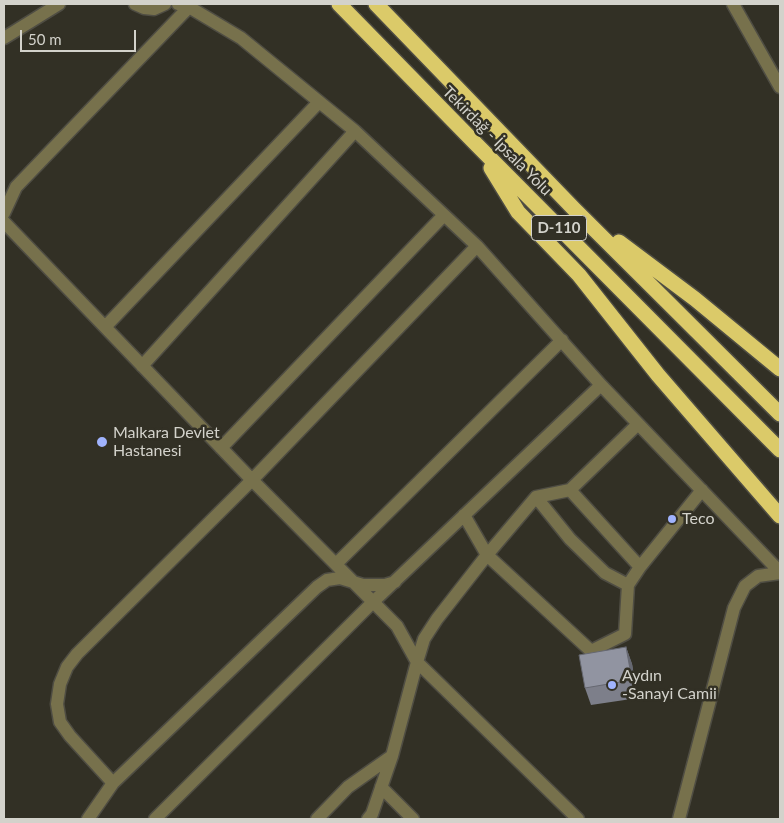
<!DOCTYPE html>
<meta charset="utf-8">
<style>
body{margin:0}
#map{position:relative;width:784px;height:823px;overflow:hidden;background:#323025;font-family:Lato,sans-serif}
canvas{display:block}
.frame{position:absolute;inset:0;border:5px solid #d3d2cb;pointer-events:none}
.scale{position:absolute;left:20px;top:30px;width:116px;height:22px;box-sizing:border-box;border:2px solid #d3d2cb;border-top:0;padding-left:6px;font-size:15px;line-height:18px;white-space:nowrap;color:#d3d2cb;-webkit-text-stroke:4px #323025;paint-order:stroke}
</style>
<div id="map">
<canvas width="784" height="823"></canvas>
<div class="frame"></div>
<div class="scale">50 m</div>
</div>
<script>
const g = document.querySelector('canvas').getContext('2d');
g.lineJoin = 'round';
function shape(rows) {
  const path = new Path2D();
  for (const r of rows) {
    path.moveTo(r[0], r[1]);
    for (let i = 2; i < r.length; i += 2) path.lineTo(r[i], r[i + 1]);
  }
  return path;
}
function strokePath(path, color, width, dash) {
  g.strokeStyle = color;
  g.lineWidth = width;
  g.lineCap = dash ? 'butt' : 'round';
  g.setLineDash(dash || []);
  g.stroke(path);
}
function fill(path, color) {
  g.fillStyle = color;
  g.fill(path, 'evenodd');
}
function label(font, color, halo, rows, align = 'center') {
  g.font = font + ' Lato,sans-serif';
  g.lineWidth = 5;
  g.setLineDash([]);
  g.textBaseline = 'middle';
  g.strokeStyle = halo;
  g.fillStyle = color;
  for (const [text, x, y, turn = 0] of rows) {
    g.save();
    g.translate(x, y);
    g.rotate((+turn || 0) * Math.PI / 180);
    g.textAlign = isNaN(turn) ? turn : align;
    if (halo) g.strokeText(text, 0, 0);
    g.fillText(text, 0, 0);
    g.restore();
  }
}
const minor = shape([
 [135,4,144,8,154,9,165,4],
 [178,4,189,7,241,38,355,131,477,246,601,385,780,572],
 [733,4,780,87],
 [4,38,59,4],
 [4,213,16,187,189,7],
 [4,222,252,480,397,626,417,662,578,819],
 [105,327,319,102],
 [142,366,355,131],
 [221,448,444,215],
 [570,490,640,567],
 [536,497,570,539,605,573,628,585],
 [464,515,487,555,591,651,625,634,628,585,640,567,702,490],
 [336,564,562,340],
 [113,783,70,736,60,722,57,704,60,684,67,667,77,654,252,480,477,246],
 [381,787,413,819],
 [88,819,113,783,317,587,327,580,340,578,363,585,385,585,395,582],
 [155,819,373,602,601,385],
 [317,819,348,787,392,756],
 [368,819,372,814,392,756,417,662,424,639,437,619,487,555,536,497,570,490,638,424],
 [679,819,734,608,745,586,758,576,780,573]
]);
const highway = shape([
 [339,4,477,145,780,450],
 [376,4,574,209,780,414],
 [491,168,518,212,579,275,658,375,780,516],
 [619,242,695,299,780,369]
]);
strokePath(minor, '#4f4d43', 15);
strokePath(highway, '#4f4d43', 18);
strokePath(minor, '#77714c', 12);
strokePath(highway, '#dbca69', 15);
fill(shape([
 [626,647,632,664,638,698,591,705,585,688]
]), '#7d7f8a');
fill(shape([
 [626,647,632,664,638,698,632,680]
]), '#666871');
const building = shape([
 [626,647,632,680,585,688,579,655,626,647]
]);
fill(building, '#9194a1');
strokePath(building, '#666871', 1);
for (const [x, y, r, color] of [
 [102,442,6,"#a0b3fd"],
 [672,519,5,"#a0b3fd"],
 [612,685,5,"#a0b3fd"]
]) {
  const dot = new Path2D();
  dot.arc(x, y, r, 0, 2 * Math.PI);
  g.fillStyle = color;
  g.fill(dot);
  strokePath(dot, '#323025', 2);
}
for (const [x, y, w] of [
 [559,228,55]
]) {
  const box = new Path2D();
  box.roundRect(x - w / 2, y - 12.5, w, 25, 4);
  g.fillStyle = '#323025';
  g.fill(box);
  strokePath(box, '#d3d2cb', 1);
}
label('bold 15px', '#d3d2cb', null, [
 ["D-110",559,228]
]);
label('16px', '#d3d2cb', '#323025', [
 ["Tekirdağ - İpsala Yolu",497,141,45]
]);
label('16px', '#d3d2cb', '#323025', [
 ["Malkara Devlet",113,433],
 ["Hastanesi",113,451],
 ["Teco",682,519],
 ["Aydın",622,676],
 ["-Sanayi Camii",622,694]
], 'left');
</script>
